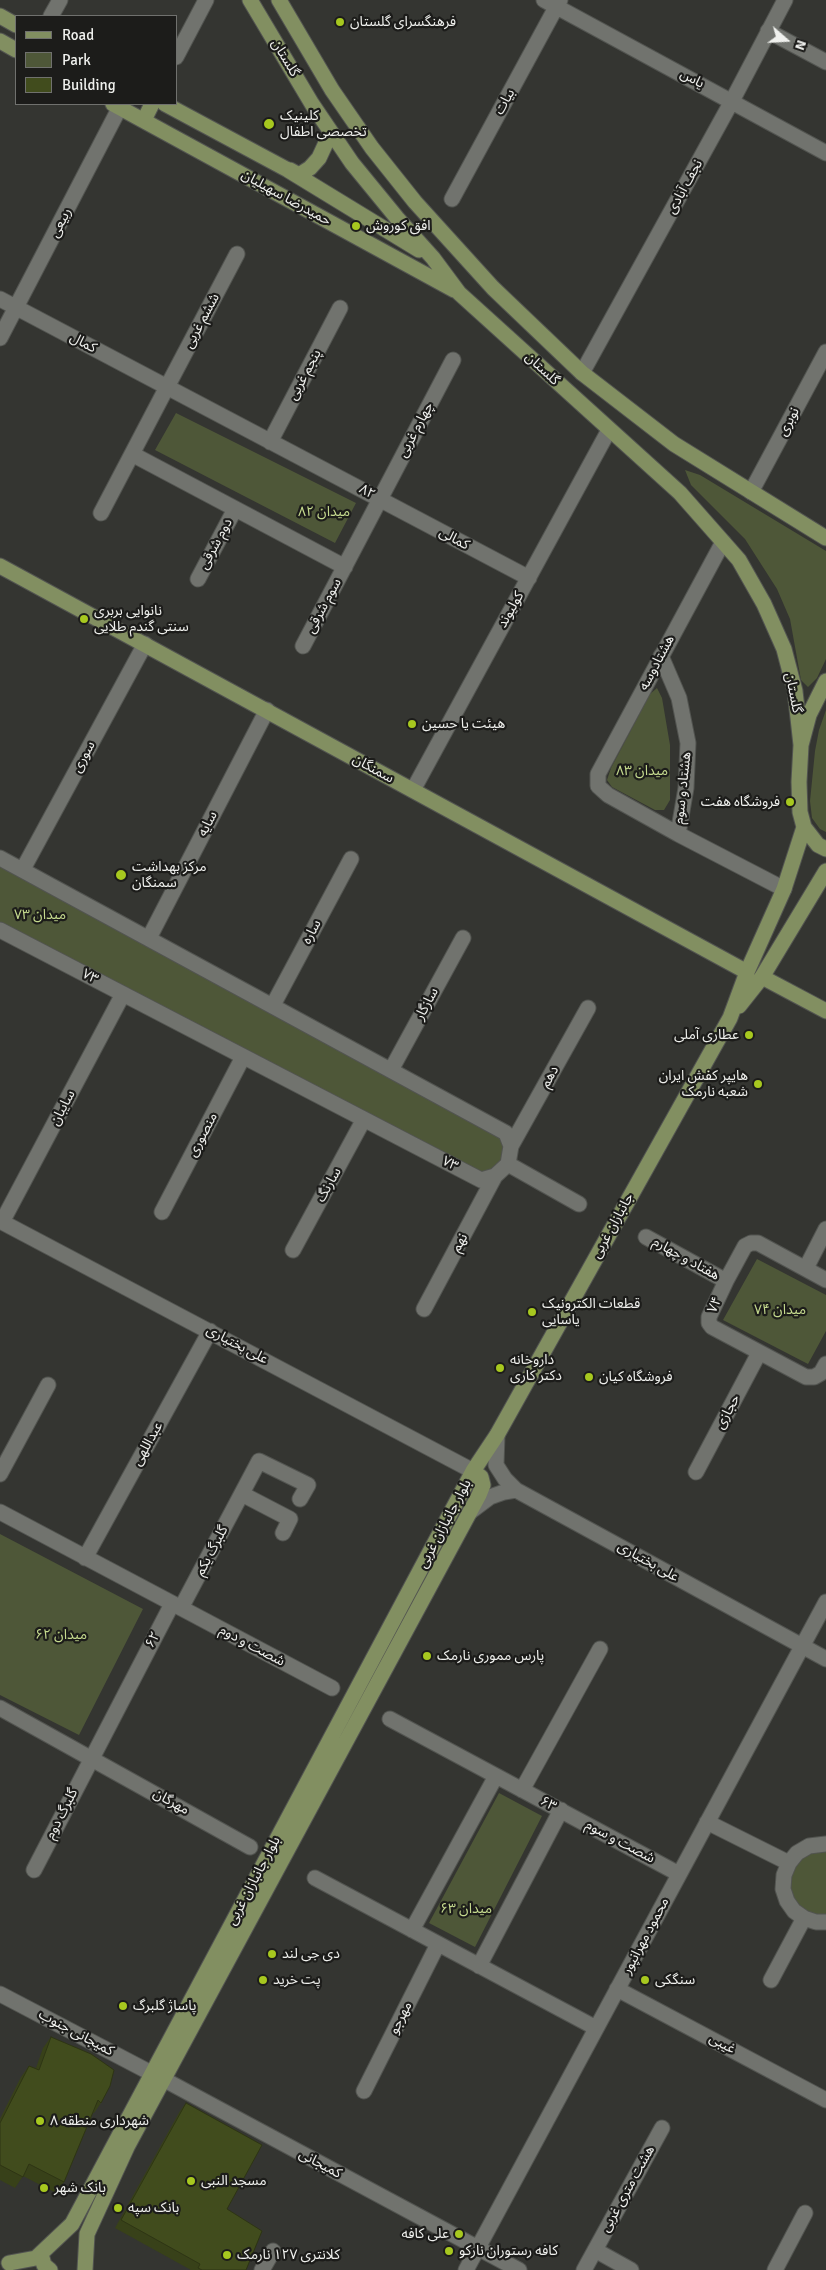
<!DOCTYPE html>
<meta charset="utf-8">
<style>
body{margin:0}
#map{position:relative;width:826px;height:2270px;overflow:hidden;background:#343531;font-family:Signika,sans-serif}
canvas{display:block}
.legend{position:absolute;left:15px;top:15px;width:162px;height:90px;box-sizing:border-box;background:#1c1c1a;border:1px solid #70716e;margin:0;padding:6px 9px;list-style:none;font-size:15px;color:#eff0ed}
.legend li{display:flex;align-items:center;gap:10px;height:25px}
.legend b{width:25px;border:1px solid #70716e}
.north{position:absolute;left:761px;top:15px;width:50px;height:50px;-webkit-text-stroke:4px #1c1c1a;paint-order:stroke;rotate:109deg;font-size:14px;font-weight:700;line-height:20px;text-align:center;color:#eff0ed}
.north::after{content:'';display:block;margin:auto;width:18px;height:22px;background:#eff0ed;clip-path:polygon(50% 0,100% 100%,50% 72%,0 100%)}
</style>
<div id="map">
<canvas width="826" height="2270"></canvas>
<ul class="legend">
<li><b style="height:6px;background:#828f61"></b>Road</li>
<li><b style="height:14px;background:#4e5738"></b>Park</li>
<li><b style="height:14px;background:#414c1d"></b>Building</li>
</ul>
<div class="north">N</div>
</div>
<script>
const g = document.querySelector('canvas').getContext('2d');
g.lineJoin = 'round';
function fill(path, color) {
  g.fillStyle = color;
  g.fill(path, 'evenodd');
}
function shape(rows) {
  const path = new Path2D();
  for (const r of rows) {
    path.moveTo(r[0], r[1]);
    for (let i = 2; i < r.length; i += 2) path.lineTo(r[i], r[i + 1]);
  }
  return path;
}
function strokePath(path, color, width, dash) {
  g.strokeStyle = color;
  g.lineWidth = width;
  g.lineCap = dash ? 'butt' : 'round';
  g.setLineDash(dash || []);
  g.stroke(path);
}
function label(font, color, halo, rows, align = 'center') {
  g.font = font + ' Signika,"Noto Sans Arabic",sans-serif';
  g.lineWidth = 4.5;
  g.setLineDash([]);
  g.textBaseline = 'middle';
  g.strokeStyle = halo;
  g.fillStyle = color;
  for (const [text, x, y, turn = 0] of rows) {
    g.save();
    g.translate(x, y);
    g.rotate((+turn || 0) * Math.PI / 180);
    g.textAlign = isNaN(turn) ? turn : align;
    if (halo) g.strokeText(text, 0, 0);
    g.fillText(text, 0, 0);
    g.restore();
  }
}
fill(shape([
 [176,413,356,503,335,543,155,450],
 [685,470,700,475,826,551,826,659,817,678,808,687,801,680,790,619,777,589,745,539,691,485],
 [657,688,662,698,670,745,670,800,664,810,655,810,612,787,607,780,611,768,650,694],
 [826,710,826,832,820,829,812,818,810,801,815,751,819,730],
 [0,858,506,1133,508,1164,481,1180,0,930],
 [757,1259,826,1295,826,1331,808,1364,723,1320],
 [0,1534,143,1609,79,1735,0,1695],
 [499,1793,542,1816,475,1947,429,1923],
 [826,1850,826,1917,807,1914,792,1900,788,1877,792,1866,810,1851]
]), '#4e5738');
const minor = shape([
 [544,0,826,153],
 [51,16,60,0],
 [768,31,826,62],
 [176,57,206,0],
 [452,199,560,0],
 [0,299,167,387,237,254],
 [0,338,120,107],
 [582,373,732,101,785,0],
 [270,442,340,308],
 [132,454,345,567],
 [751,492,826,352],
 [101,513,167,387,529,578],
 [723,542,598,774,598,786,608,795,678,834,784,889],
 [198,579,235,509],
 [303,646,453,360],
 [661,656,679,698,688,743,686,788,678,834],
 [413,790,609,430],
 [0,858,506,1133,511,1146,508,1164,495,1176,481,1180,0,930],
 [23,869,145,644],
 [149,938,267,710],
 [273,1005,351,859],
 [391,1070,463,938],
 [511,1146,588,1008],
 [508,1164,579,1204],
 [162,1212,243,1057],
 [0,1221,473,1471],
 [2,1222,123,994],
 [646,1237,726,1281],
 [293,1250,364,1119],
 [806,1268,826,1229],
 [826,1280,758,1243,751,1243,745,1246,726,1281,709,1317,709,1323,712,1327,806,1377,814,1377,821,1373,826,1364],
 [424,1309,495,1176],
 [497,1435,496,1465,505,1479,516,1490,826,1659],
 [696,1472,759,1353],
 [0,1474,48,1385],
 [242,1494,290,1519,283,1533],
 [0,1512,332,1688],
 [470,1512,490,1497,504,1492,516,1490],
 [85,1558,210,1331],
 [181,1608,259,1461,308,1485,300,1499],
 [0,1708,250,1847],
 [390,1719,679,1874],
 [522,1790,600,1649],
 [707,1822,789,1863],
 [826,1844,809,1846,797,1853,789,1863,784,1875,783,1889,787,1901,794,1911,804,1918,816,1922,826,1922],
 [34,1870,172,1604],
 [315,1878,596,2028],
 [412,1930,496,1776],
 [479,1966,561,1810],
 [771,1980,804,1918],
 [617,1989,826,2100],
 [0,1994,151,2073],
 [163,2079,519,2270],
 [364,2091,438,1944],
 [595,2250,631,2270],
 [262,2270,273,2251],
 [466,2270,826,1602],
 [584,2270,662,2128],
 [775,2270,805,2213]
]);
const major = shape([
 [250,0,312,104,352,163,397,218,433,258,459,293,680,493,739,560,764,604,784,649,795,691,801,745],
 [279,0,332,90,372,148,415,202,493,288,582,373,674,444,826,538],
 [0,16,16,25],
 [0,41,16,50],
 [113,104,454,290],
 [165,104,288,170,419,250],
 [144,120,152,104],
 [290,170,299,175,310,168,319,158,331,132],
 [0,566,747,972],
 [826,681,809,715,801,745,799,782,800,812,804,827,818,845,826,849],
 [762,977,826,1011],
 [739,1006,762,977,826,871],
 [41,2254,44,2265,50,2270],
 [9,2263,36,2258,72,2224,473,1471,497,1435,730,1018,747,972,784,889,804,827],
 [85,2270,87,2234,127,2147,479,1495,483,1485,481,1477,473,1471]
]);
strokePath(minor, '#525450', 17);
strokePath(major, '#525450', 17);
strokePath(minor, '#71736e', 15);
strokePath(major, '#828f61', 15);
fill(shape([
 [51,2037,101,2103,94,2113,93,2113,64,2182,56,2193,23,2176,15,2188,0,2180,0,2119,21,2077,29,2066,36,2068,43,2048],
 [186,2103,227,2209,246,2270,191,2270,115,2228,180,2111]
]), '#384119');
const building = shape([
 [51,2037,91,2054,114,2070,110,2086,101,2103,98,2100,64,2182,29,2164,23,2177,0,2165,0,2123,29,2066,39,2070,51,2037],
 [186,2103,262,2145,227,2209,262,2231,246,2270,202,2270,198,2268,200,2264,121,2220,186,2103]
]);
fill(building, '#414c1d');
strokePath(building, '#2e3514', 1);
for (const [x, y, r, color] of [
 [340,22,5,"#a7c81f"],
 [269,124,6,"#a7c81f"],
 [356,226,5,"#a7c81f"],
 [84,619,5,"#a7c81f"],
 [412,724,5,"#a7c81f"],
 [790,802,5,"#a7c81f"],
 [121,875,6,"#a7c81f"],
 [749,1035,5,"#a7c81f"],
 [758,1084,5,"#a7c81f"],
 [532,1312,5,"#a7c81f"],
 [500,1368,5,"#a7c81f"],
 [589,1377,5,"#a7c81f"],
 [427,1656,5,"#a7c81f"],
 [272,1954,5,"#a7c81f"],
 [263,1980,5,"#a7c81f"],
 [645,1980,5,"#a7c81f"],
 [123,2006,5,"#a7c81f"],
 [40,2121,5,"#a7c81f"],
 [191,2181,5,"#a7c81f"],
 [44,2188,5,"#a7c81f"],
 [118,2208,5,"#a7c81f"],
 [459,2234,5,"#a7c81f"],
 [449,2251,5,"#a7c81f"],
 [227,2255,5,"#a7c81f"]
]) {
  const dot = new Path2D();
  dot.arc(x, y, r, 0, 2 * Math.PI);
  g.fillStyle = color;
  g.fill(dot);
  strokePath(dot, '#1c1c1a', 2);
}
label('14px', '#eff0ed', '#1c1c1a', [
 ["فرهنگسرای گلستان",350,22],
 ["کلینیک",280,116],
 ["تخصصی اطفال",280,132],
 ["افق کوروش",366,226],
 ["نانوایی بربری",94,611],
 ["سنتی گندم طلایی",94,627],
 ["هیئت یا حسین",422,724],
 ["فروشگاه هفت",780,802,"right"],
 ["مرکز بهداشت",132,867],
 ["سمنگان",132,883],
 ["عطاری آملی",739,1035,"right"],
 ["هایپر کفش ایران",748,1076,"right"],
 ["شعبه نارمک",748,1092,"right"],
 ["قطعات الکترونیک",542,1304],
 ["یاسایی",542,1320],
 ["داروخانه",510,1360],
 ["دکتر کاری",510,1376],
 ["فروشگاه کیان",599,1377],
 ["پارس مموری نارمک",437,1656],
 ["دی جی لند",282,1954],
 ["پت خرید",273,1980],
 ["سنگکی",655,1980],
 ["پاساژ گلبرگ",133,2006],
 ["شهرداری منطقه ۸",50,2121],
 ["مسجد النبی",201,2181],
 ["بانک شهر",54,2188],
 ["بانک سپه",128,2208],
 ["علی کافه",449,2234,"right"],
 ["کافه رستوران نارکو",459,2251],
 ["کلانتری ۱۲۷ نارمک",237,2255]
], 'left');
label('14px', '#eff0ed', '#1c1c1a', [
 ["گلستان",285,58,59],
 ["یاس",692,79,28],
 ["بیات",505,102,-61],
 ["نجف آبادی",685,187,-61],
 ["حمیدرضا سهیلیان",286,198,29],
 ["ربیعی",61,223,-63],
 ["ششم غربی",202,321,-62],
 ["کمال",83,343,28],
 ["گلستان",542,369,43],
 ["پنجم غربی",305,375,-62],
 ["نوبری",789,422,-62],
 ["چهارم غربی",416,430,-62],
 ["۸۲",367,492,28],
 ["کمالی",454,539,28],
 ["دوم شرقی",216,544,-62],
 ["سوم شرقی",324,606,-62],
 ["کولیوند",511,610,-61],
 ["هشتادوسه",657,663,-62],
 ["گلستان",793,693,79],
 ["سوری",84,757,-62],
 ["سمنگان",373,769,29],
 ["هشتاد و سوم",683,788,-84],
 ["سایه",208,824,-63],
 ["ساره",312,932,-62],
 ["۷۳",90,977,28],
 ["سازگار",427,1004,-62],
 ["دهم",550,1077,-61],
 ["سایبان",63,1108,-62],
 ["منصوری",203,1135,-62],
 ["۷۳",450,1164,27],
 ["سارنگ",329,1185,-61],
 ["جانبازان غربی",613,1226,-61],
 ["نهم",460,1243,-62],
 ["هفتاد و چهارم",686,1259,29],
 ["۷۴",715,1305,-67],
 ["علی بختیاری",237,1345,28],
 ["حجازی",728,1412,-62],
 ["عبداللهی",148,1444,-61],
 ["بلوار جانبازان غربی",445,1524,-62],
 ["گلبرگ یکم",212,1551,-62],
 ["علی بختیاری",648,1562,29],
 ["۶۲",153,1640,-62],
 ["شصت و دوم",252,1646,28],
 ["مهرگان",171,1802,29],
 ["۶۳",548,1804,30],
 ["گلبرگ دوم",62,1814,-63],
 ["شصت و سوم",620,1842,28],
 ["بلوار جانبازان غربی",254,1881,-62],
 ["محمود مهرانپور",646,1936,-62],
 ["مهرجو",401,2018,-63],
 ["کمیجانی جنوب",76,2033,28],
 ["غیبی",722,2044,28],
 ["کمیجانی",320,2164,28],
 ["هشت متری غربی",628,2189,-61]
]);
label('14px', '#c5da8e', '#1c1c1a', [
 ["میدان ۸۲",324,512],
 ["میدان ۸۳",642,771],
 ["میدان ۷۳",40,915],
 ["میدان ۷۴",780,1310],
 ["میدان ۶۲",61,1635],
 ["میدان ۶۳",466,1909]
]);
</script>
